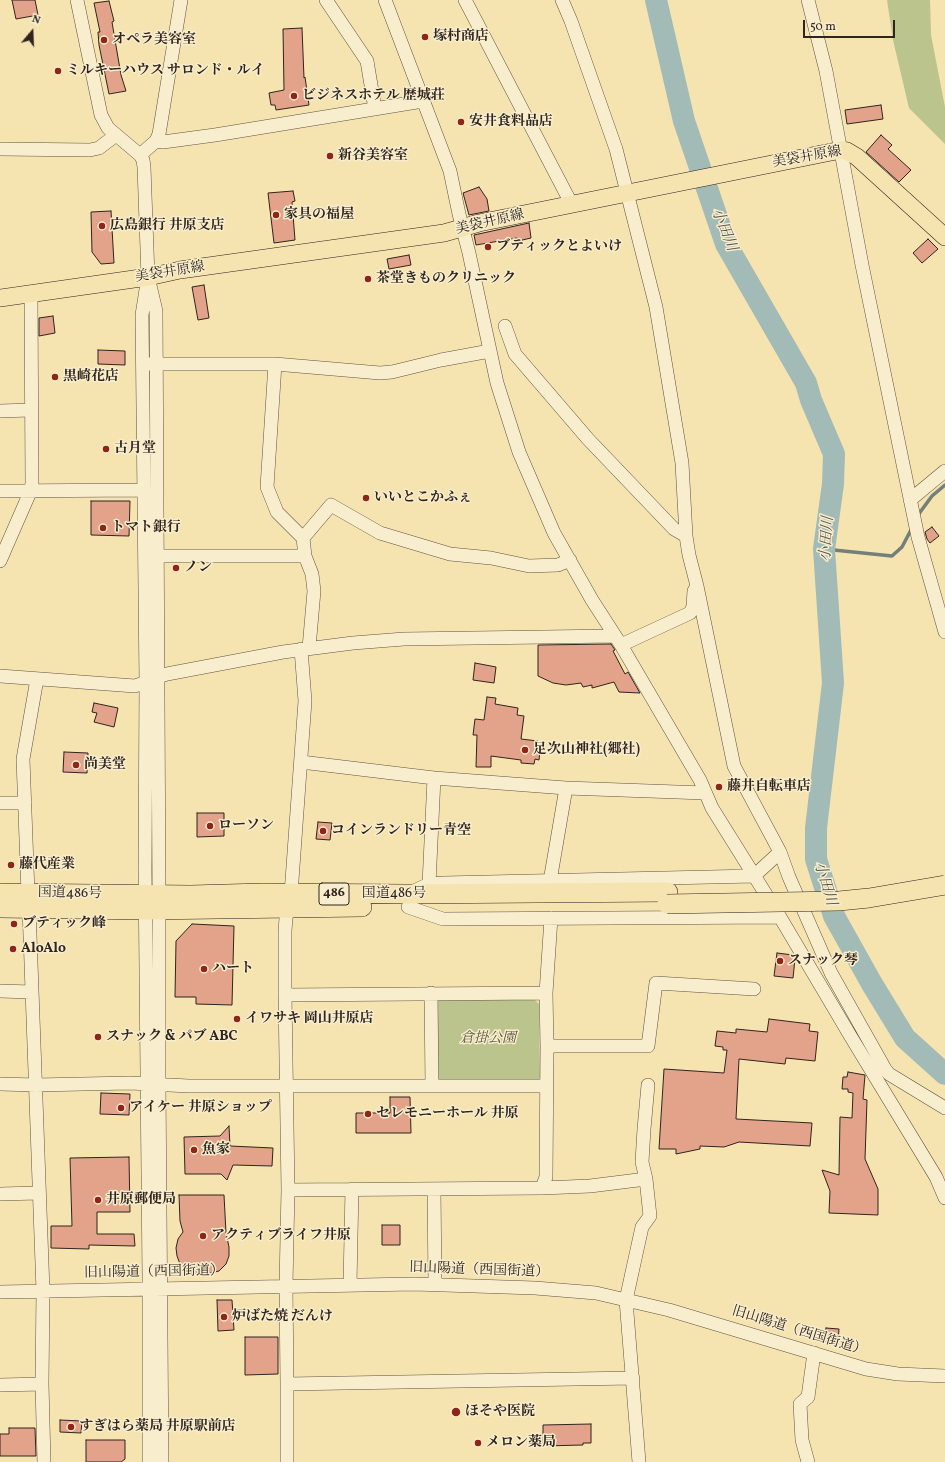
<!DOCTYPE html>
<meta charset="utf-8">
<style>
body{margin:0}
#map{position:relative;width:945px;height:1462px;overflow:hidden;background:#f5e3b0;font-family:Vollkorn,serif}
canvas{display:block}
.north{position:absolute;left:12px;top:12px;width:40px;height:40px;-webkit-text-stroke:3px #f8edcc;paint-order:stroke;rotate:19deg;font-size:11px;font-weight:700;line-height:16px;text-align:center;color:#2f241e}
.north::after{content:'';display:block;margin:auto;width:14px;height:18px;background:#2f241e;clip-path:polygon(50% 0,100% 100%,50% 72%,0 100%)}
.scale{position:absolute;left:803px;top:20px;width:92px;height:18px;box-sizing:border-box;border:2px solid #2f241e;border-top:0;padding-left:5px;font-size:12px;line-height:14px;white-space:nowrap;color:#2f241e;-webkit-text-stroke:3px #f8edcc;paint-order:stroke}
</style>
<div id="map">
<canvas width="945" height="1462"></canvas>
<div class="north">N</div>
<div class="scale">50 m</div>
</div>
<script>
const g = document.querySelector('canvas').getContext('2d');
g.lineJoin = 'round';
function fill(path, color) {
  g.fillStyle = color;
  g.fill(path, 'evenodd');
}
function shape(rows) {
  const path = new Path2D();
  for (const r of rows) {
    path.moveTo(r[0], r[1]);
    for (let i = 2; i < r.length; i += 2) path.lineTo(r[i], r[i + 1]);
  }
  return path;
}
function strokePath(path, color, width, dash) {
  g.strokeStyle = color;
  g.lineWidth = width;
  g.lineCap = dash ? 'butt' : 'round';
  g.setLineDash(dash || []);
  g.stroke(path);
}
function label(font, color, halo, rows, align = 'center') {
  g.font = font + ' Vollkorn,"Noto Serif JP",serif';
  g.lineWidth = 3;
  g.setLineDash([]);
  g.textBaseline = 'middle';
  g.strokeStyle = halo;
  g.fillStyle = color;
  for (const [text, x, y, turn = 0] of rows) {
    g.save();
    g.translate(x, y);
    g.rotate((+turn || 0) * Math.PI / 180);
    g.textAlign = isNaN(turn) ? turn : align;
    if (halo) g.strokeText(text, 0, 0);
    g.fillText(text, 0, 0);
    g.restore();
  }
}
fill(shape([
 [887,0,930,0,931,35,945,107,945,144,909,108,893,40],
 [436,998,533,998,539,1004,540,1078,537,1080,439,1081,436,1078]
]), '#bbc48c');
strokePath(shape([
 [918,515,932,496,945,485],
 [824,549,892,556,902,547,912,528]
]), '#747f7a', 3.5);
strokePath(shape([
 [656,0,684,121,726,244,806,383,811,400,834,454,833,484,824,549,833,683,816,828,816,859,834,916,872,984,905,1038,945,1074]
]), '#a2bbb7', 22);
const building = shape([
 [12,0,35,0,38,15,16,19,12,0],
 [109,1,114,21,112,22,115,40,121,75,126,91,109,94,99,45,98,32,100,32,94,3,109,1],
 [302,28,304,78,305,77,309,105,276,110,275,105,271,105,269,93,284,90,283,29,302,28],
 [881,105,883,119,847,124,845,110,881,105],
 [881,135,892,145,888,149,911,170,899,182,866,152,881,135],
 [479,187,487,199,489,211,469,215,463,193,479,187],
 [293,191,295,201,292,202,295,240,274,243,268,193,293,191],
 [111,211,114,263,101,264,92,252,91,212,111,211],
 [529,223,531,238,518,241,517,238,476,245,474,235,529,223],
 [928,239,938,249,922,263,913,253,928,239],
 [409,255,411,265,389,269,387,259,409,255],
 [204,285,209,318,198,320,192,287,204,285],
 [53,316,55,333,39,336,39,318,53,316],
 [98,350,125,351,125,365,98,364,98,350],
 [91,501,130,501,129,536,91,535,91,501],
 [932,527,939,536,930,543,927,539,925,532,932,527],
 [611,644,615,650,613,651,625,674,628,672,640,693,619,692,614,682,592,688,592,685,583,687,581,683,566,685,553,683,538,676,538,645,611,644],
 [475,663,496,667,494,683,473,680,475,663],
 [487,697,496,698,495,704,518,708,517,715,524,716,521,739,538,741,537,750,540,751,539,760,535,759,534,764,521,763,521,760,491,756,491,767,476,767,477,735,473,735,475,719,484,720,487,697],
 [94,703,118,708,114,727,94,722,97,713,92,712,94,703],
 [64,752,88,753,87,773,63,772,64,752],
 [197,813,224,813,224,836,197,837,197,813],
 [318,822,332,823,330,840,316,839,318,822],
 [192,924,234,926,232,1005,196,1004,196,997,175,997,176,941,192,924],
 [777,953,793,955,795,959,793,978,774,976,777,953],
 [769,1019,810,1024,809,1031,818,1032,815,1061,786,1058,785,1064,739,1059,736,1119,812,1123,810,1146,739,1142,724,1147,700,1146,700,1149,676,1154,676,1149,659,1149,664,1069,724,1073,727,1050,723,1050,723,1047,715,1046,717,1031,736,1033,736,1029,767,1032,769,1019],
 [848,1072,865,1075,863,1099,867,1100,865,1159,878,1189,878,1215,829,1213,830,1191,822,1170,839,1175,840,1117,852,1118,853,1093,848,1092,848,1089,842,1089,843,1077,847,1077,848,1072],
 [101,1093,130,1094,129,1115,100,1114,101,1093],
 [390,1097,410,1097,411,1133,356,1133,356,1113,390,1113,390,1097],
 [229,1126,230,1146,273,1148,272,1166,233,1165,227,1180,221,1174,185,1174,184,1137,220,1136,229,1126],
 [129,1157,130,1212,97,1212,97,1234,134,1234,135,1246,89,1245,89,1249,51,1248,51,1226,72,1226,70,1158,129,1157],
 [179,1195,224,1195,226,1233,229,1247,229,1256,226,1264,219,1271,202,1275,193,1274,186,1270,180,1264,177,1256,176,1248,178,1239,183,1232,180,1221,179,1195],
 [382,1225,400,1225,400,1245,382,1245,382,1225],
 [217,1300,232,1300,234,1330,218,1331,217,1300],
 [826,1328,839,1329,838,1342,825,1341,826,1328],
 [245,1337,278,1337,278,1374,245,1375,245,1337],
 [60,1420,82,1421,81,1433,60,1432,60,1420],
 [591,1424,591,1443,583,1443,583,1445,543,1446,543,1425,591,1424],
 [9,1428,35,1428,36,1456,0,1456,0,1434,9,1434,9,1428],
 [86,1440,125,1440,125,1459,121,1462,86,1462,86,1440]
]);
fill(building, '#e3a28a');
strokePath(building, '#2f241e', 1);
const minor = shape([
 [77,0,101,115,108,128,140,155,143,160,144,167,148,277,142,315,146,682,145,870,149,1275,149,1462],
 [326,0,367,61,375,109],
 [385,0,450,171,459,214,469,253,497,383,519,452,554,533,592,600,621,645,700,780,712,808,780,917,851,1037,936,1177,945,1198],
 [465,0,572,205],
 [562,0,571,21,616,149,656,307,682,463,686,536],
 [808,0,826,71,862,265,918,537,945,632],
 [156,141,163,142,215,135,423,101],
 [0,149,90,150,99,148,116,135],
 [140,155,156,141,159,134,181,0],
 [149,281,156,311,159,895,159,1085,162,1462],
 [505,326,515,354,588,439,674,529,686,536,689,555,697,586,694,591,693,607,690,613,621,645],
 [148,364,275,364,267,487,277,512,303,538,305,556,312,574,314,591,309,648],
 [275,364,380,373,392,372,441,360,490,351],
 [0,411,30,410],
 [0,491,143,490],
 [910,500,945,471],
 [303,538,331,505,380,533,450,554,491,558,529,566,558,565,570,560],
 [150,556,305,556],
 [0,561,31,490,32,483,31,294],
 [697,586,734,766,780,852,789,877,831,973,885,1069,889,1074,945,1108],
 [0,676,135,686,167,674,283,652,353,643,404,639,614,636],
 [301,762,434,778,566,788,705,793],
 [0,803,25,803],
 [550,881,566,788],
 [429,884,434,778],
 [412,892,429,884,444,883,754,876,780,852],
 [28,893,23,759,37,679],
 [408,907,443,919,780,917],
 [29,908,43,1291,42,1384,44,1462],
 [0,991,31,992],
 [431,993,432,1086],
 [285,995,546,993],
 [547,1046,648,1046,656,983,754,989],
 [0,1084,36,1085,130,1083,189,1086,546,1086],
 [542,1188,546,1177,547,1046,546,993,551,918],
 [434,1189,435,1284],
 [288,1190,542,1188,590,1186,646,1179],
 [0,1194,38,1193],
 [350,1284,352,1189],
 [0,1292,414,1284,535,1288,596,1293,669,1310,866,1369,898,1374,945,1376],
 [287,1384,633,1378],
 [0,1385,42,1384],
 [287,1462,287,1384,286,1285,288,1190,285,995,285,931,286,918,291,894,305,701,301,649],
 [639,1462,626,1300,642,1227,650,1216,646,1179,642,1162,644,1129,648,1085],
 [808,1462,802,1440,800,1404,808,1397,814,1353]
]);
const major = shape([
 [0,298,148,277,180,270,444,233,479,223,841,150,847,151,857,157,945,237]
]);
const highway = shape([
 [0,893,191,895,263,893,407,894,668,892],
 [0,908,146,910,362,907]
]);
strokePath(minor, '#605442', 14);
strokePath(major, '#2f241e', 18);
strokePath(highway, '#2f241e', 20);
strokePath(minor, '#f8edcc', 13);
strokePath(major, '#f5e3b0', 17);
strokePath(highway, '#f5e3b0', 19);
const highwayBridge = shape([
 [667,904,839,901,869,898,945,885]
]);
strokePath(highwayBridge, '#2f241e', 20, []);
strokePath(highwayBridge, '#f5e3b0', 19);
for (const [x, y, r, color] of [
 [425,37,4,"#8f2418"],
 [104,40,4,"#8f2418"],
 [58,71,4,"#8f2418"],
 [294,96,4,"#8f2418"],
 [461,122,4,"#8f2418"],
 [330,156,4,"#8f2418"],
 [276,215,4,"#8f2418"],
 [102,226,4,"#8f2418"],
 [488,247,4,"#8f2418"],
 [368,279,4,"#8f2418"],
 [55,377,4,"#8f2418"],
 [106,449,4,"#8f2418"],
 [366,498,4,"#8f2418"],
 [103,528,4,"#8f2418"],
 [176,568,4,"#8f2418"],
 [525,750,4,"#8f2418"],
 [76,765,4,"#8f2418"],
 [719,787,4,"#8f2418"],
 [210,826,4,"#8f2418"],
 [323,831,4,"#8f2418"],
 [11,865,4,"#8f2418"],
 [14,924,4,"#8f2418"],
 [13,949,4,"#8f2418"],
 [780,961,4,"#8f2418"],
 [204,969,4,"#8f2418"],
 [237,1019,4,"#8f2418"],
 [98,1037,4,"#8f2418"],
 [121,1108,4,"#8f2418"],
 [368,1114,4,"#8f2418"],
 [194,1150,4,"#8f2418"],
 [98,1200,4,"#8f2418"],
 [203,1236,4,"#8f2418"],
 [224,1317,4,"#8f2418"],
 [456,1412,5,"#8f2418"],
 [71,1427,4,"#8f2418"],
 [478,1443,4,"#8f2418"]
]) {
  const dot = new Path2D();
  dot.arc(x, y, r, 0, 2 * Math.PI);
  g.fillStyle = color;
  g.fill(dot);
  strokePath(dot, '#f8edcc', 1.5);
}
for (const [x, y, w] of [
 [334,894,30]
]) {
  const box = new Path2D();
  box.roundRect(x - w / 2, y - 11, w, 22, 3);
  g.fillStyle = '#f8edcc';
  g.fill(box);
  strokePath(box, '#2f241e', 1);
}
label('bold 13px', '#2f241e', null, [
 ["486",334,894]
]);
label('bold 14px', '#2f241e', '#f8edcc', [
 ["塚村商店",433,37],
 ["オペラ美容室",112,40],
 ["ミルキーハウス サロンド・ルイ",66,71],
 ["ビジネスホテル 歴城荘",302,96],
 ["安井食料品店",469,122],
 ["新谷美容室",338,156],
 ["家具の福屋",284,215],
 ["広島銀行 井原支店",110,226],
 ["ブティックとよいけ",496,247],
 ["茶堂きものクリニック",376,279],
 ["黒崎花店",63,377],
 ["古月堂",114,449],
 ["いいとこかふぇ",374,498],
 ["トマト銀行",111,528],
 ["ノン",184,568],
 ["足次山神社(郷社)",533,750],
 ["尚美堂",84,765],
 ["藤井自転車店",727,787],
 ["ローソン",218,826],
 ["コインランドリー青空",331,831],
 ["藤代産業",19,865],
 ["ブティック峰",22,924],
 ["AloAlo",21,949],
 ["スナック琴",788,961],
 ["ハート",212,969],
 ["イワサキ 岡山井原店",245,1019],
 ["スナック & パブ ABC",106,1037],
 ["アイケー 井原ショップ",129,1108],
 ["セレモニーホール 井原",376,1114],
 ["魚家",202,1150],
 ["井原郵便局",106,1200],
 ["アクティブライフ井原",211,1236],
 ["炉ばた焼 だんけ",232,1317],
 ["ほそや医院",465,1412],
 ["すぎはら薬局 井原駅前店",79,1427],
 ["メロン薬局",486,1443]
], 'left');
label('14px', '#2f241e', '#f8edcc', [
 ["美袋井原線",807,158,-10],
 ["美袋井原線",490,223,-13],
 ["美袋井原線",170,273,-9],
 ["国道486号",70,894,1],
 ["国道486号",394,894],
 ["旧山陽道（西国街道）",479,1271,2],
 ["旧山陽道（西国街道）",154,1273,-1],
 ["旧山陽道（西国街道）",799,1332,17]
]);
label('italic 14px', '#59543f', '#f8edcc', [
 ["倉掛公園",488,1039]
]);
label('italic 15px', '#52514c', '#f8edcc', [
 ["小田川",723,230,68],
 ["小田川",828,539,-86],
 ["小田川",824,884,73]
]);
</script>
